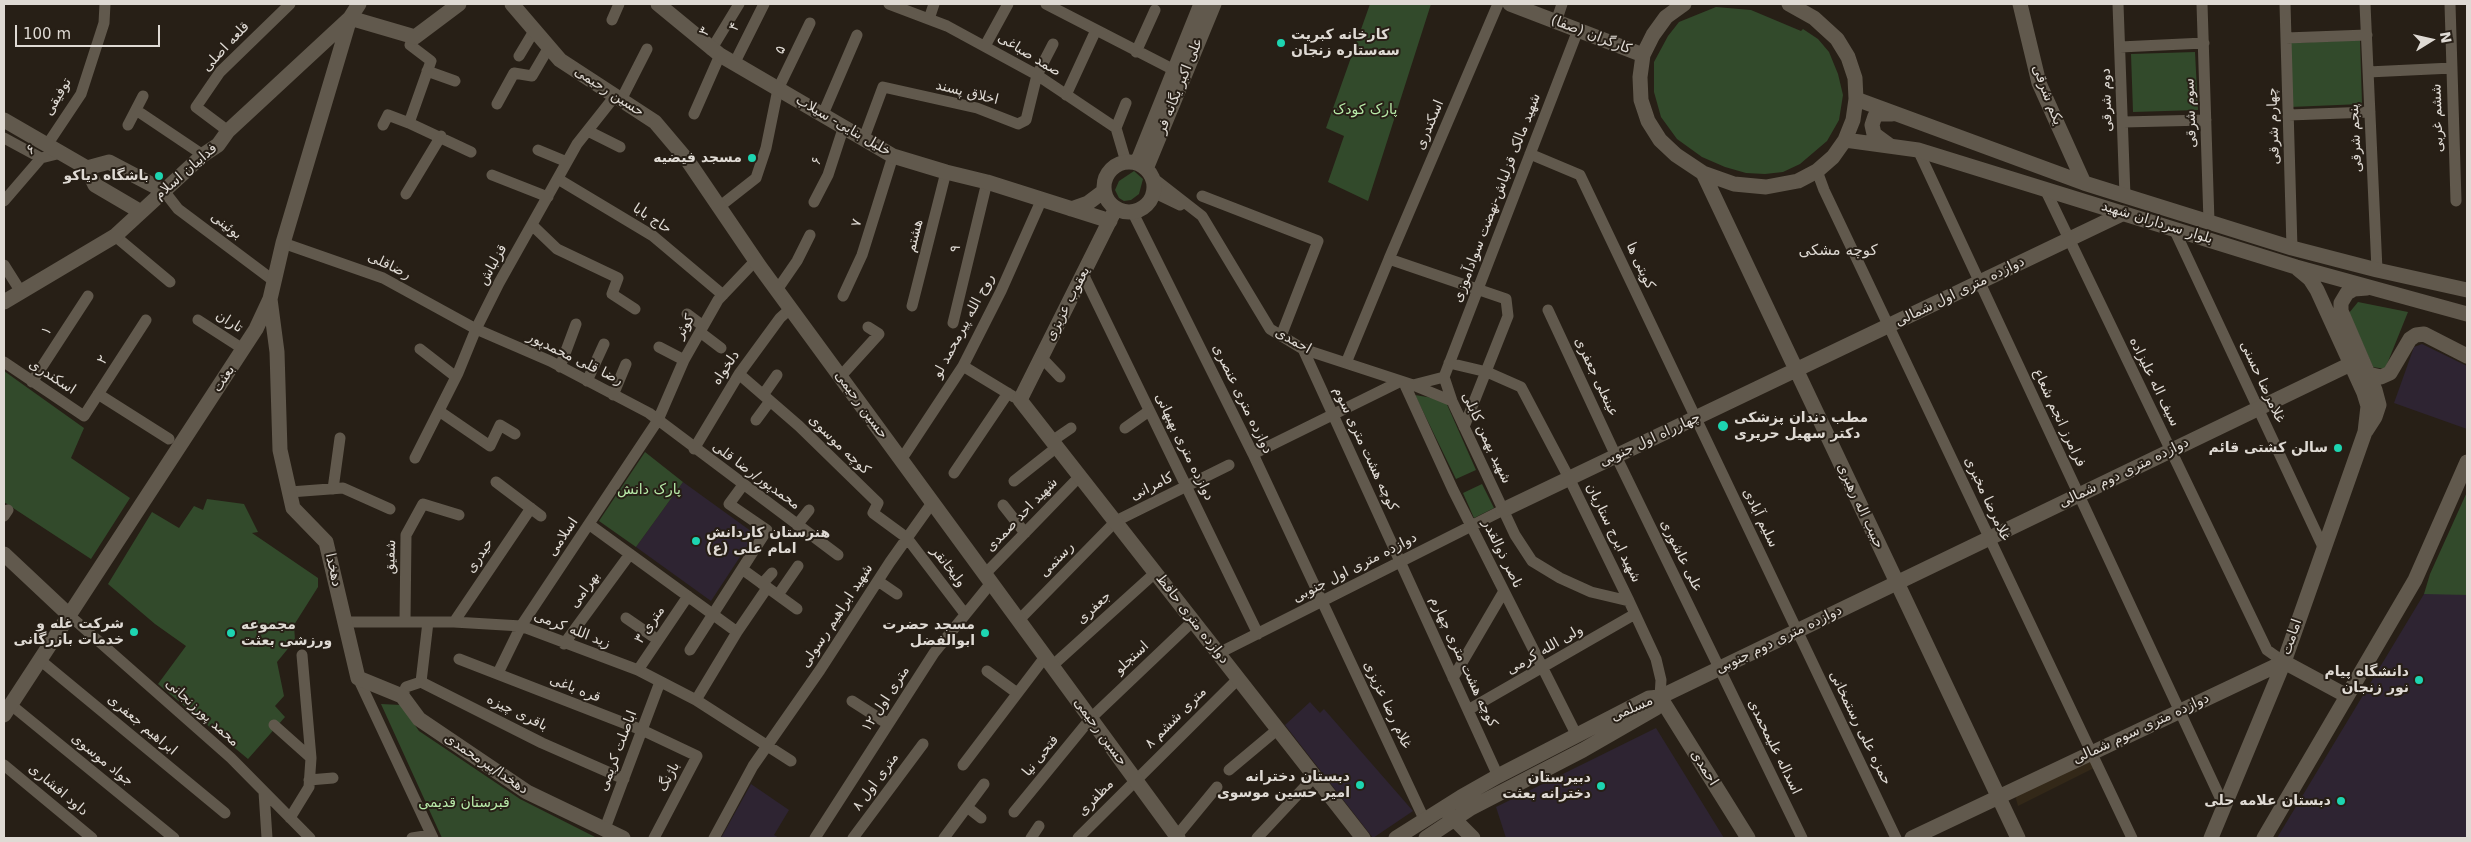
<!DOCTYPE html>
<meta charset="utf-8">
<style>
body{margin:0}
#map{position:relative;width:2471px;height:842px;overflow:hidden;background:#271f16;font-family:"DejaVu Sans",sans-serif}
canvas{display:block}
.frame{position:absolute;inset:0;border:5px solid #dfdad4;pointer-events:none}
.north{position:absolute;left:2406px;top:15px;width:50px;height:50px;-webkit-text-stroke:4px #271f16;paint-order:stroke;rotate:80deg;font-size:14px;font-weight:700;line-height:20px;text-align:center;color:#dfdad4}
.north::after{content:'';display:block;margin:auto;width:18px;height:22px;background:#dfdad4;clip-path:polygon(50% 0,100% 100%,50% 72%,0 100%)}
.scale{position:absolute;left:15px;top:25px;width:145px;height:22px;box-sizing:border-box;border:2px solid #dfdad4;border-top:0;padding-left:6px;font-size:15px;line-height:18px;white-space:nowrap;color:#dfdad4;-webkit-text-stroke:4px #271f16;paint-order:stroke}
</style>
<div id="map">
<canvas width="2471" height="842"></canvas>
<div class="frame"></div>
<div class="north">N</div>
<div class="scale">100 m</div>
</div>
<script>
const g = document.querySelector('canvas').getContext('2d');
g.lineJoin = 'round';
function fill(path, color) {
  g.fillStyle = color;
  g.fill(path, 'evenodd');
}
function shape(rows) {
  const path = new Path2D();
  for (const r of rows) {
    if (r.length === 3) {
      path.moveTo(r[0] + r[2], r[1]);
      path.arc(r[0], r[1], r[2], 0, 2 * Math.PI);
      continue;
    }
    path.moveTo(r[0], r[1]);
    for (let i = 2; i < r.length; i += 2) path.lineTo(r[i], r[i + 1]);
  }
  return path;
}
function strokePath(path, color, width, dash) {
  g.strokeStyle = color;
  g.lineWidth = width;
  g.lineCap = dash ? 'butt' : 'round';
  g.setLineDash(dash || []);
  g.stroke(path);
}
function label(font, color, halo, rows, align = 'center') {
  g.font = font + ' "DejaVu Sans","Noto Sans Arabic",sans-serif';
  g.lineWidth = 4;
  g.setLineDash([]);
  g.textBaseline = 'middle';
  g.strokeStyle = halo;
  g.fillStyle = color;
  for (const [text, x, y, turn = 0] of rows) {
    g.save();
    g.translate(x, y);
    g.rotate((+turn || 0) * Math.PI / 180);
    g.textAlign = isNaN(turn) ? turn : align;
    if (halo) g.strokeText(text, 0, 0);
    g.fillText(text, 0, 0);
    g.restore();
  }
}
fill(shape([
 [2089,758,2094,768,2018,806,2015,795]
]), '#332818');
fill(shape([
 [2422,344,2467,366,2467,429,2394,403,2414,347],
 [683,482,755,534,711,601,636,547],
 [2437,592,2467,595,2467,838,2277,838,2424,594],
 [1310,702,1320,713,1324,709,1413,811,1373,838,1285,725],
 [1656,728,1724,838,1506,838,1496,807],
 [751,784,789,810,774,835,779,838,721,838]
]), '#2e2432');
fill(shape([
 [1370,4,1431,4,1368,201,1328,182,1344,136,1326,128],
 [1716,7,1751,10,1801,31,1803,29,1818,39,1829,52,1838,74,1843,95,1839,120,1827,141,1800,164,1783,172,1765,174,1746,173,1725,167,1702,157,1677,139,1661,117,1654,92,1654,62,1668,36,1679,22],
 [2360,40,2362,104,2290,107,2290,43],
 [2195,52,2198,110,2133,112,2131,54],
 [1134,171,1143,179,1139,194,1131,200,1124,201,1119,198,1115,190,1119,181],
 [2358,302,2408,312,2385,369,2373,367,2349,313],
 [4,371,84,428,71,458,130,498,91,559,4,502],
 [1415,395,1445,400,1476,470,1456,479],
 [645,452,683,482,636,547,599,521],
 [1482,484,1494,508,1474,518,1463,493],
 [2467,492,2467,595,2424,594,2430,574],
 [207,499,244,504,258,532,252,533,318,578,318,587,294,625,295,640,277,662,284,696,275,706,285,717,248,759,158,684,186,646,155,624,108,584,152,512,179,528,194,506,203,510],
 [381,704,401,705,419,731,520,799,597,838,442,838]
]), '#324a2b');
strokePath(shape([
 [889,4,947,26,1037,75,1116,128,1126,162],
 [1046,4,1180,73],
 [2118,4,2125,196],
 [2202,4,2209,222],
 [2285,4,2292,248],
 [2365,4,2377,270],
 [2450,4,2456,201],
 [929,19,934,4],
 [612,20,619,4],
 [1556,22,1562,4],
 [415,37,410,45,431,61,409,123,471,152],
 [2286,38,2367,35],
 [985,46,1008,4],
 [2120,47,2204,43],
 [711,50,739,4],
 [1136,52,1155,10],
 [519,56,534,31],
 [734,64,764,4],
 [427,71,455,81],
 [2368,72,2452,68],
 [1066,95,1096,30],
 [621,100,647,49],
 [497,104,514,73,532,76,549,47],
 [136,110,203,155],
 [694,114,720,55],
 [823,114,857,35],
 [2289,115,2370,112],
 [2123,122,2206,120],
 [128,125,143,96],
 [383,125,388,115,409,123],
 [1116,128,1126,103],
 [228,131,196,107,220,72,290,4],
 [588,131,620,147],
 [4,138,41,158],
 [864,138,883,87,977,108,1018,124,1026,120,1037,75,1053,44],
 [47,145,81,94,104,23,105,4],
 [538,150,567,162],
 [1918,150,2224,806],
 [1530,154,1580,175,1896,838],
 [1817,171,1824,190,2132,838],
 [492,175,548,197],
 [1152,177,1202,216,1270,329,1303,349,1413,385,1452,401],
 [558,179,653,236,723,295],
 [2045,189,2267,650,2284,662],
 [164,191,178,209,274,281],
 [1153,192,1180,205],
 [406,194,441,136],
 [1202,196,1318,241,1281,336],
 [4,201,41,158,61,153],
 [814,202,828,175,844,126],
 [719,207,756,178,766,148,778,89,810,23],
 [1132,211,1253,454,1425,821],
 [532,225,557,249,618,278,612,294,635,309],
 [2174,229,2323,547],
 [115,236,170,282],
 [283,243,383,278,476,329,550,361,649,413,838,555],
 [4,265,21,292],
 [1083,274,1258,634],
 [777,290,797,261,810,235],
 [843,296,862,255,893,156],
 [912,306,946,172],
 [1548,310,1616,456,1802,838],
 [687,314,703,326],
 [198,320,243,349],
 [953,323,987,182],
 [700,332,721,348],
 [659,347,684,360],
 [420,349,456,377],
 [1303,349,1498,776],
 [1041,357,1060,377],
 [4,362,84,416,146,320],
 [1346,363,1389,259],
 [1449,363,1487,372,1521,387,1569,478,1629,601],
 [963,366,1014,397],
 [560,367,576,324],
 [739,374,799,426,878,503,873,513,907,538,965,614],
 [840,377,879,334,868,327],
 [1444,377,1452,401,1515,535,1532,561,1560,578,1591,592,1629,601,1656,659,1661,680,1660,697],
 [1444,377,1578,30],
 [587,381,604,344],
 [32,382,88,296],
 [1404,383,1453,490,1577,736],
 [1413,385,1444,377],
 [98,394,169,439],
 [613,395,626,364],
 [763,395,777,375],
 [439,411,490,446,500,425,515,434],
 [756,420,770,401],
 [1464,427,1508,316,1506,299,1389,259,1498,4],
 [1125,428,1149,411],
 [1052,441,1071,428],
 [694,449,739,374,780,318,791,308],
 [1253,454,1399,382],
 [415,458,458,373,476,329,499,283,577,144,615,96],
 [901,460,963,366,1001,291,1041,201],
 [954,473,1008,393],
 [1014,481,1057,447],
 [496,482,541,516],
 [333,489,340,438],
 [290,492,343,488,390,509],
 [1003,505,1025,533],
 [4,516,8,510],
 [590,525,737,632,696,700],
 [797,525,809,510],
 [742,569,797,609],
 [985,574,1080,476],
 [878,581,897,594],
 [762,584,772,573],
 [778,595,798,566],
 [69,615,231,758,310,838],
 [626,618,658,640],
 [1019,620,1116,521,1229,465],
 [345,622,454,622,521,626,638,670,696,700,791,761],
 [405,622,406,535,423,504,459,515],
 [454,622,531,508],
 [737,632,767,588],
 [564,644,630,554],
 [690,650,767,530,729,504,743,485],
 [1219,653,1503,510],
 [459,659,642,730,697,756,654,838],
 [40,660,225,813],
 [1052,666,1156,572],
 [638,670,688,596],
 [987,671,1017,693],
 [498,673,521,626,658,420,684,360,718,300,756,260],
 [358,678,433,838],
 [1453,678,1504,591],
 [421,682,428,622],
 [402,696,406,687,421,682,542,743,624,779],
 [852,701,888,724],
 [10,704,174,838],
 [1468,710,1635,614],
 [274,725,311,758],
 [4,765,92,838],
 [963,765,1045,657],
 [1229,770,1278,729],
 [309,780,333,778],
 [264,792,267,838],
 [967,807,981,818],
 [1014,812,1091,718,1194,620],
 [290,818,309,787,311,758,302,655],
 [604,831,660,682],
 [412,838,431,835],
 [714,838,753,766,820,670,890,562,932,503],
 [815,838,934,653,991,583],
 [853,838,923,744],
 [944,838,984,784],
 [1031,838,1039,826],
 [1078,838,1239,678],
 [1175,838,1217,787],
 [1257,838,1315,776]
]), '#61594d', 11);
strokePath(shape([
 [512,4,560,60,655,122,688,161,760,267,1178,838],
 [658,4,720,55,893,156,946,172,987,182,1110,221],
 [1510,4,1643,55],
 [1684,4,1666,17,1653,35,1643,55,1640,77,1641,100,1648,121,1660,140,1676,155,1703,173,1734,184,1766,187,1798,181,1817,171,1833,157,1845,140,1853,120,1856,99,1855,78,1848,57,1837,39,1814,18,1789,4],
 [2020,4,2039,83,2084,183],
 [1856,99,2084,183,2292,248,2377,270,2467,290],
 [4,120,87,168],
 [1845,140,1918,150,2296,267,2467,314],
 [1889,145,1874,134,1872,125,1875,116,1880,114,1892,114],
 [1129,187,25],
 [1137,163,1201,4],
 [87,168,109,162,164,191],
 [87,168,95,185,141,212],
 [1146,169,1214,4],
 [1703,173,2018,838],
 [1116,208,1020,400,1363,838],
 [1071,209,1088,203,1104,191],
 [270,299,277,352,280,450,293,508,326,542,358,678,402,696,419,719,527,792,623,838],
 [4,302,115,236,203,155,218,145,228,131,350,18,415,37,459,4],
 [2368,374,2381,377,2390,373,2410,339,2416,335,2424,334,2467,356],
 [2366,431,2375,417,2379,405,2375,390,2341,311,2341,303,2347,293,2354,289,2367,288],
 [1503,510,2124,213],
 [4,554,69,615],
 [2284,662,2347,696],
 [1660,697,1748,838],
 [4,715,256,329,270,299,283,243,350,18,359,4],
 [1448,813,1473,838],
 [1396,838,1461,797,1498,776,1649,698,1660,697,2361,359],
 [1426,838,1471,808,1583,750,1656,708,1660,697],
 [1912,838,2284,662],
 [2211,838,2284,662,2365,432,2368,406,2364,393,2317,290,2310,279,2298,269],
 [2264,838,2415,580,2467,462]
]), '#61594d', 15);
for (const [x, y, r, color] of [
 [1281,43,5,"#1dd5b1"],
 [752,158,5,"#1dd5b1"],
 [159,176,5,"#1dd5b1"],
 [1723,426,6,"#1dd5b1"],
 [2338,448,5,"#1dd5b1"],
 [696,541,5,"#1dd5b1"],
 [134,632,5,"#1dd5b1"],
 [231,633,5,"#1dd5b1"],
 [985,633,5,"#1dd5b1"],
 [2419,680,5,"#1dd5b1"],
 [1360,785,5,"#1dd5b1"],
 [1601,786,5,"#1dd5b1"],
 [2341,801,5,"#1dd5b1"]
]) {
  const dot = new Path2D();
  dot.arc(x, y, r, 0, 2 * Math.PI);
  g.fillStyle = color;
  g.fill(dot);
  strokePath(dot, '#271f16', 2);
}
label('14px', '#dfdad4', '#271f16', [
 ["۴",735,27,-64],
 ["۳",705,32,-59],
 ["کارگران (صفا)",1591,35,21],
 ["قلعه اصلی",226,47,-47],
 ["۵",781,50,-64],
 ["صمد صباغی",1029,55,31],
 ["علی اکبر یگانه فر",1180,86,-68],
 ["حسین رحیمی",609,92,33],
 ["اخلاق پسند",967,93,14],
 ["یکم شرقی",2047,95,69],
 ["توفیقی",58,97,-60],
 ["دوم شرقی",2107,100,-92],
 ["سوم شرقی",2191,113,-92],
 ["ششم غربی",2438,118,-92],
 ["اسکندری",1430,125,-67],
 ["خلیل بنایی- سیلاب",843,126,30],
 ["چهارم شرقی",2274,126,-92],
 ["پنجم شرقی",2356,138,-93],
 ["۶",31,150,-37],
 ["۶",817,161,-72],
 ["فداییان اسلام",186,172,-41],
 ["شهید مالک قزلباش-نهضت سوادآموزی",1497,198,-69],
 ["حاج بابا",652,219,33],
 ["۷",857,223,-73],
 ["بلوار سرداران شهید",2157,223,17],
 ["بوئینی",226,226,37],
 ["هشتم",915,236,-76],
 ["۹",956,249,-76],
 ["قزلباش",493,265,-61],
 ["رضاقلی",389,266,25],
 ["کویتی ها",1640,266,65],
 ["دوازده متری اول شمالی",1960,292,-26],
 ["یعقوب عزیزی",1068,304,-63],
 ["تاران",229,322,32],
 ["روح الله پیرمحمد لو",964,326,-62],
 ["کوثر",685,327,-60],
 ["۱",47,331,-57],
 ["احمدی",1293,341,29],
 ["رضا قلی محمدپور",575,359,26],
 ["۲",103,360,-57],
 ["دلخواه",726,368,-56],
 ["اسکندری",52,377,33],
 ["عینعلی جعفری",1596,377,65],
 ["بعثت",224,379,-57],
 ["سیف اله علیزاده",2154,382,64],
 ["غلامرضا حسنی",2262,382,65],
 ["دوازده متری عنصری",1242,399,64],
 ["حسین رحیمی",861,405,54],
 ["فرامرز انجم شعاع",2059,418,65],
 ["شهید بهمن کابلی",1486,438,65],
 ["چهارراه اول جنوبی",1650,440,-25],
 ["کوچه موسوی",839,445,44],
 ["دوازده متری بهبهانی",1184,447,64],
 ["کوچه هشت متری سوم",1365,449,65],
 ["دوازده متری دوم شمالی",2124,473,-26],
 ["محمدپور/رضا قلی",756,476,36],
 ["کامرانی",1152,487,-26],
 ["غلامرضا مخبری",1987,499,65],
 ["حبیب اله رهبری",1860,506,65],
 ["شهید احد صمدی",1022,515,-46],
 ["سلیم آبادی",1760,518,64],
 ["شهید ایرج ستاریان",1613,533,64],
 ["اسلامی",563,537,-56],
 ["ناصر ذوالقدر",1502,554,64],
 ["حیدری",480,556,-56],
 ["علی عاشوری",1681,556,64],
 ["شفیق",391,557,-88],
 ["رستمی",1057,560,-46],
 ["ولیخانقر",948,567,52],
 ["دوازده متری اول جنوبی",1355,568,-27],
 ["دهخدا",333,570,77],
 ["بهرامی",585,590,-54],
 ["جعفری",1094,608,-42],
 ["شهید ابراهیم رسولی",837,616,-57],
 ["دوازده متری حافظ",1192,619,52],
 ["۳ متری",650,625,-56],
 ["زید الله کرمی",572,630,21],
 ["امامت",2292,637,-71],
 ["دوازده متری دوم جنوبی",1779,640,-26],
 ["ولی الله کرمی",1545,650,-30],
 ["استجلو",1132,658,-43],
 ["کوچه هشت متری چهارم",1463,662,65],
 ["قره باغی",575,689,21],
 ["۱۲ متری اول",886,699,-57],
 ["غلام رضا عزیزی",1387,705,65],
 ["مسلمی",1632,709,-24],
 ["محمد پورزنجانی",202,713,42],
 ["باقری چیزه",517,713,26],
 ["۸ متری ششم",1176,718,-45],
 ["ابراهیم جعفری",142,725,40],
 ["حمزه علی رستمخانی",1860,728,64],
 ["دوازده متری سوم شمالی",2141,729,-25],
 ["حسین رحیمی",1100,732,54],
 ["اسداله علیمحمدی",1774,747,64],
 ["اباصلت کریمی",618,751,-69],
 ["فتحی نیا",1041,756,-51],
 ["جواد موسوی",102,760,39],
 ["دهخدا/پیرمحمدی",486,764,34],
 ["احمدی",1704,768,58],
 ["باژنگ",669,777,-62],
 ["۸ متری اول",876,782,-54],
 ["داود افشاری",58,790,40],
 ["مظفری",1096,798,-46]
]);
label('bold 14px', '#dfdad4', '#271f16', [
 ["کارخانه کبریت",1291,35,"left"],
 ["سه‌ستاره زنجان",1291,51,"left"],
 ["مسجد فیضیه",742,158],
 ["باشگاه دیاکو",149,176],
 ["مطب دندان پزشکی",1734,418,"left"],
 ["دکتر سهیل حریری",1734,434,"left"],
 ["سالن کشتی قائم",2328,448],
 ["هنرستان کاردانش",706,533,"left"],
 ["امام علی (ع)",706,549,"left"],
 ["شرکت غله و",124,624],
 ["خدمات بازرگانی",124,640],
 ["مجموعه",241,625,"left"],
 ["ورزشی بعثت",241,641,"left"],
 ["مسجد حضرت",975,625],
 ["ابوالفضل",975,641],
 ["دانشگاه پیام",2409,672],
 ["نور زنجان",2409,688],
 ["دبستان دخترانه",1350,777],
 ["امیر حسین موسوی",1350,793],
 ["دبیرستان",1591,778],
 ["دخترانه بعثت",1591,794],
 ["دبستان علامه حلی",2331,801]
], 'right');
label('14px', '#b8eba9', '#271f16', [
 ["پارک کودک",1365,110],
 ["پارک دانش",649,490],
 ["قبرستان قدیمى",464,803]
]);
label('15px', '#dfdad4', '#271f16', [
 ["کوچه مشکی",1838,251]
]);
</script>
